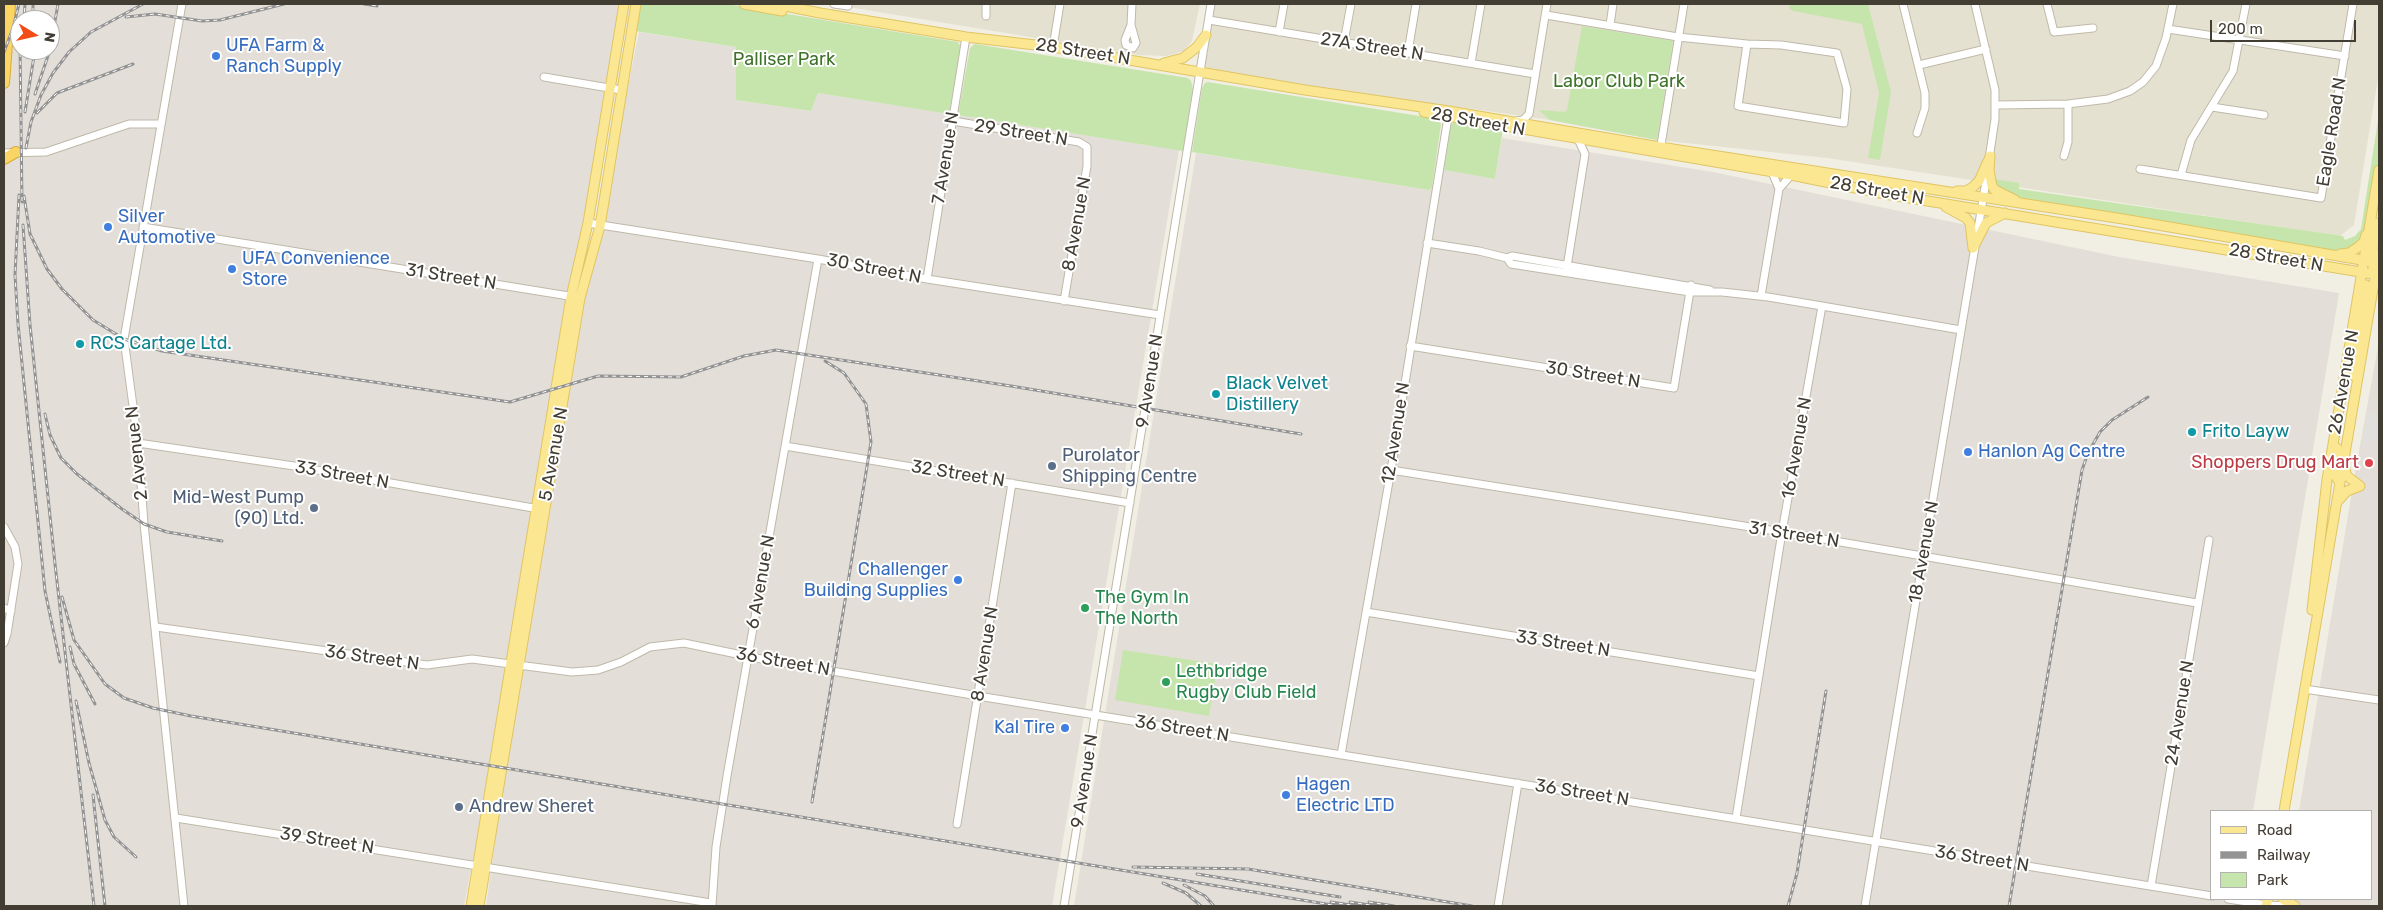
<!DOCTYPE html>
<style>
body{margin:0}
#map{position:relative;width:2383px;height:910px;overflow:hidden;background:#f1eee3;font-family:Rubik,sans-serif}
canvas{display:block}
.frame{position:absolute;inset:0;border:5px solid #433e34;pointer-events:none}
.legend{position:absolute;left:2210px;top:810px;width:162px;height:90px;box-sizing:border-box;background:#fff;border:1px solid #b4b2ae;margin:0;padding:6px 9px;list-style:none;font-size:15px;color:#433e34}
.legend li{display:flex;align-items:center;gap:10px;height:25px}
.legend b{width:25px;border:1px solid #b4b2ae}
.north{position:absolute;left:10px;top:10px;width:50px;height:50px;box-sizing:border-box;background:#fff;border:1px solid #b4b2ae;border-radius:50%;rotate:99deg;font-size:14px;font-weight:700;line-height:20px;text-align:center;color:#433e34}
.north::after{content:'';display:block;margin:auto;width:18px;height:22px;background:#f44c17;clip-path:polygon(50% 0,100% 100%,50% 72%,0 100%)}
.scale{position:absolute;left:2210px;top:20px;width:146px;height:22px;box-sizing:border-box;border:2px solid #433e34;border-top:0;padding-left:6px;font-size:15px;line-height:18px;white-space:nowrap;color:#433e34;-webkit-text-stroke:4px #fff;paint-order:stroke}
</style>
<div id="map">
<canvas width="2383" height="910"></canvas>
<div class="frame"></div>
<ul class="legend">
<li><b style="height:6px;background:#fbe792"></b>Road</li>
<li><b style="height:6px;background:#939393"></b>Railway</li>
<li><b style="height:14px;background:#c6e5ac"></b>Park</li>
</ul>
<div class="north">N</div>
<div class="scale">200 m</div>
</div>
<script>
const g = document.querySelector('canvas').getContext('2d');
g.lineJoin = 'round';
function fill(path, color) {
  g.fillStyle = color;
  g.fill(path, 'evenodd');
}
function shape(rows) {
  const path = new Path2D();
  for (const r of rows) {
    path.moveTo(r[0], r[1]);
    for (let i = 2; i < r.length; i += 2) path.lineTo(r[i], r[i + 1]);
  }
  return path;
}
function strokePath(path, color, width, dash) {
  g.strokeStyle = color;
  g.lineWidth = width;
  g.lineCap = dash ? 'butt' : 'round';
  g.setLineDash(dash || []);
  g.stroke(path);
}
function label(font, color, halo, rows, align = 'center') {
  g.font = font + ' Rubik,sans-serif';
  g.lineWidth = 4;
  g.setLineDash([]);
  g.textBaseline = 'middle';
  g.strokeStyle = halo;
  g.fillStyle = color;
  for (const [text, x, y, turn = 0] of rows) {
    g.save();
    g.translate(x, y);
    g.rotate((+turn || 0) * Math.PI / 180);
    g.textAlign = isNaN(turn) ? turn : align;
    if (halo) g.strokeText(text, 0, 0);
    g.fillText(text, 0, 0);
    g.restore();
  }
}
fill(shape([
 [830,4,1200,4,1192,41,1184,51,1167,56,1139,55],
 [1211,4,2379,4,2379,72,2354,225,2340,236,1827,158,1657,140,1550,120,1452,106,1375,101,1200,71]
]), '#e5e1d1');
fill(shape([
 [8,4,624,4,589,205,571,279,511,664,464,906,4,906,4,83],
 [20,20,50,20,50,50,20,50],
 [639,32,736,47,736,100,811,111,818,93,1179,150,1052,906,486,906,520,666,580,298,600,226],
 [1502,138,1713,172,2119,257,2339,293,2253,811,2212,811,2212,899,2239,899,2237,906,1074,906,1196,153,1429,190,1444,170,1495,179],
 [2379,341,2379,906,2283,906,2284,899,2372,899,2372,811,2299,811,2355,473]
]), '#e3dfd8');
fill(shape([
 [640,4,727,4,958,42,961,47,949,114,818,93,811,111,736,100,736,47,635,31],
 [1790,4,1868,4,1891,92,1880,160,1868,158,1879,93,1862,24,1793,11,1789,8],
 [1582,26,1673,41,1657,140,1550,120,1539,110,1565,112,1567,110],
 [975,44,1188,78,1191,81,1193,89,1183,151,958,115,970,48],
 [1208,82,1438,119,1441,124,1432,187,1429,190,1192,152,1202,88,1205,83],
 [2379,114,2379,165,2367,223,2363,241,2349,251,2328,251,2029,201,2000,190,1994,179,2019,183,2019,189,2343,236,2345,240,2355,236,2361,229],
 [1455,122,1503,129,1495,179,1444,170,1450,128,1452,123],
 [1123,650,1218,664,1209,716,1115,700]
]), '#c6e5ac');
fill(shape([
 [2367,413,2377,414,2376,421,2379,421,2379,441,2372,440,2371,445,2362,444]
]), '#e2e0dc');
const minor = shape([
 [182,4,124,339,138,443,144,524,184,906],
 [834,4,848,6,847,4],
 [986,4,986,16],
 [1903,4,1925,93,1925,108,1917,133],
 [1975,4,1995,90,1995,119,1989,159],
 [2047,4,2054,32,2093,28],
 [1546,15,1678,37,1747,44,1781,45,1837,53,1847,89,1844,123,1738,106,1747,44],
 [1209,20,1535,74],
 [1131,25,1125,40,1126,45,1133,48,1136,43,1131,25,1132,4],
 [1610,25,1613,4],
 [2168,29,2345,56],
 [1279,32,1284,4],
 [1344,42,1351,4],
 [1053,47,1060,4],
 [1408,52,1416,4],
 [1471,63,1481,4],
 [1919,65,1986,49],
 [544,77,621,90],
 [1996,105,2068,104,2108,99,2130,91,2143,82,2156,66,2166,38,2173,4],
 [2212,107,2264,115],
 [953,121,1079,142,1087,147,1087,166,1064,301],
 [1516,121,1523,120,1529,114,1547,4],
 [1660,151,1684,4],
 [4,153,46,152,129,124,161,124],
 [2064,156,2068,142,2068,104],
 [2140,169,2321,198,2353,4],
 [1772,172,1779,189],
 [2181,175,2191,140,2233,71,2246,4],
 [588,223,818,259,927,279,1160,315],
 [143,227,575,297],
 [1427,243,1479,251,1507,258],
 [1507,258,1511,264,1690,292,1722,292,1768,297,1822,306],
 [1507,258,1512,256,1710,290],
 [1567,267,1585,154,1578,139],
 [927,279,966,37],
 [1761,296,1779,189,1791,175],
 [1410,346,1674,388,1691,285],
 [138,443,294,466,539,509],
 [785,446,1130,503],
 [1391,470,1782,532,2197,603],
 [4,527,15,547,18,564,7,634,4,643],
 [4,608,11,611],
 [1366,612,1759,676],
 [156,627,427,665,472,659,572,672,598,670,621,662,650,647,684,643,756,658,978,696,2212,896],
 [2304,689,2379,700],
 [1341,755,1391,470,1449,111],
 [176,818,711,903],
 [1736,818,1782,532,1822,306,1961,330],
 [957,824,1012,483],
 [2151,886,2209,540],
 [2228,899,2267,905,2289,906],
 [712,906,716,847,727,776,818,259],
 [1064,906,1211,4],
 [1498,906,1518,783],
 [1865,906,1988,169]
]);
const major = shape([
 [744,4,782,11],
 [775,4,820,13,966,37,1053,47,1305,90,1449,111,1660,147,2123,219,2379,263],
 [1164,63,1183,58,1197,47,1206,35],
 [1424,112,1791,175,1885,194,2379,275],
 [1990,156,1989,170,1992,186,1995,190,2015,200],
 [1957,191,1966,191,1973,187,1979,181,1988,161],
 [1946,207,1966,218,1970,223,1973,248],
 [1973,248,1986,223,2005,213],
 [2340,254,2349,253,2357,248,2364,242,2366,235],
 [2373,267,2372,258,2376,223],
 [2354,376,2366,285],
 [2337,448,2335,475,2340,483],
 [2344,466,2347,476,2360,486],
 [2337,502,2347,491,2360,486],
 [2312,610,2327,480,2379,170],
 [2284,811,2379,254],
 [2283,899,2295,906],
 [471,906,571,297,588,223,624,4],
 [479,906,580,298,600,226,636,4],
 [2266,906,2268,899]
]);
const highway = shape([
 [4,83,10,4],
 [4,159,16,152]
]);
strokePath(minor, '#bfb9a9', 9);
strokePath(major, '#e0c563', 11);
strokePath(highway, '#d8ab36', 12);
strokePath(minor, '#fff', 7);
strokePath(major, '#fbe792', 9);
strokePath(highway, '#fad566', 10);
const rail = shape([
 [364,4,377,6],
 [126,17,155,14,202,21,220,20,284,4],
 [24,20,25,4],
 [33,20,33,4],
 [20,45,22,202],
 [50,49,58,4],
 [4,52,13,28,19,4],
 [35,94,50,50],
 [25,112,35,50],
 [37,113,57,93,133,64],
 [26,148,31,122,41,95,53,73,69,52,91,32,143,4],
 [19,195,15,275,18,324,45,591,60,662],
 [24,196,30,234,47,269,62,289,93,320,124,339,162,351,510,402,598,376,681,377,744,356,776,350,1011,386,1301,434],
 [23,225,30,325,55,564,94,906],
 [45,414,50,435,61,458,77,474,122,509,144,524,167,532,222,541],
 [62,597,74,640,105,684,124,698,153,708,191,716,1338,906],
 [70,647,74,664,95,704],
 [76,701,89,763,105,820,114,837,136,857],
 [93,795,105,906],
 [812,802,871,442,866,404,844,373,825,361],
 [1133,867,1248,869,1472,906],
 [1197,874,1340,897],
 [1163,883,1186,893,1201,906],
 [1184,885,1205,896,1214,906],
 [1331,902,1357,906],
 [1350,902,1376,906],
 [1369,902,1394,906],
 [1788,906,1797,873,1826,691],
 [2009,906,2082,470,2088,453,2100,432,2112,420,2148,397]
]);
strokePath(rail, '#939393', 3);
strokePath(rail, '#fff', 1, [4]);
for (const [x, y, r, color] of [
 [216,56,5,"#3f7fe0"],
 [108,227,5,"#3f7fe0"],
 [232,269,5,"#3f7fe0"],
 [80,344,5,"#0f9aa8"],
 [1216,394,5,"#0f9aa8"],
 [2192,432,5,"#0f9aa8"],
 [1968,452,5,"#3f7fe0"],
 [2369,463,5,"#e0444e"],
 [1052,466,5,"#5c6f8a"],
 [314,508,5,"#5c6f8a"],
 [958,580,5,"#3f7fe0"],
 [1085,608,5,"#2e9e5b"],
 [1166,682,5,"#2e9e5b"],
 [1065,728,5,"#3f7fe0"],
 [1286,795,5,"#3f7fe0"],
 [459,807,5,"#5c6f8a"]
]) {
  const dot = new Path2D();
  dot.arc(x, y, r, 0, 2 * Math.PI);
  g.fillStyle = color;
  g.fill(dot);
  strokePath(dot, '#fff', 2);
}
label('18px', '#366cbe', '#fff', [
 ["UFA Farm &",226,46],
 ["Ranch Supply",226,67],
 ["Silver",118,217],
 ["Automotive",118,238],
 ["UFA Convenience",242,259],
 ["Store",242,280],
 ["Hanlon Ag Centre",1978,452],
 ["Challenger",948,570,"right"],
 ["Building Supplies",948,591,"right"],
 ["Kal Tire",1055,728,"right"],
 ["Hagen",1296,785],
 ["Electric LTD",1296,806]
], 'left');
label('18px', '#433e34', '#fff', [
 ["27A Street N",1372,47,9],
 ["28 Street N",1083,52,9],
 ["28 Street N",1478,122,10],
 ["Eagle Road N",2332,132,-81],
 ["29 Street N",1021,133,9],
 ["7 Avenue N",946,158,-81],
 ["28 Street N",1877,191,10],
 ["8 Avenue N",1077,224,-80],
 ["28 Street N",2276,258,10],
 ["30 Street N",874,269,11],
 ["31 Street N",451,277,9],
 ["30 Street N",1593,375,9],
 ["9 Avenue N",1150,381,-81],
 ["26 Avenue N",2344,382,-80],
 ["12 Avenue N",1396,433,-81],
 ["16 Avenue N",1797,448,-80],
 ["2 Avenue N",137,453,-96],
 ["5 Avenue N",554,454,-80],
 ["32 Street N",958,474,9],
 ["33 Street N",342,475,10],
 ["31 Street N",1794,535,9],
 ["18 Avenue N",1924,552,-80],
 ["6 Avenue N",761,582,-80],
 ["33 Street N",1563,644,9],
 ["8 Avenue N",985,654,-81],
 ["36 Street N",372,658,8],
 ["36 Street N",783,662,10],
 ["24 Avenue N",2180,713,-81],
 ["36 Street N",1182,729,9],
 ["9 Avenue N",1085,781,-81],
 ["36 Street N",1582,793,9],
 ["39 Street N",327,841,9],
 ["36 Street N",1982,859,9]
]);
label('18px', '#3e7229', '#fff', [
 ["Palliser Park",784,60],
 ["Labor Club Park",1619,82]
]);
label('18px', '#0d838f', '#fff', [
 ["RCS Cartage Ltd.",90,344],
 ["Black Velvet",1226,384],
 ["Distillery",1226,405],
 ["Frito Layw",2202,432]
], 'left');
label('18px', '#4e5e75', '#fff', [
 ["Purolator",1062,456],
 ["Shipping Centre",1062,477],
 ["Mid-West Pump",304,498,"right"],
 ["(90) Ltd.",304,519,"right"],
 ["Andrew Sheret",469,807]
], 'left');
label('18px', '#be3a42', '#fff', [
 ["Shoppers Drug Mart",2359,463]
], 'right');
label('18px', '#27864d', '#fff', [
 ["The Gym In",1095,598],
 ["The North",1095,619],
 ["Lethbridge",1176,672],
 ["Rugby Club Field",1176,693]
], 'left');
</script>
